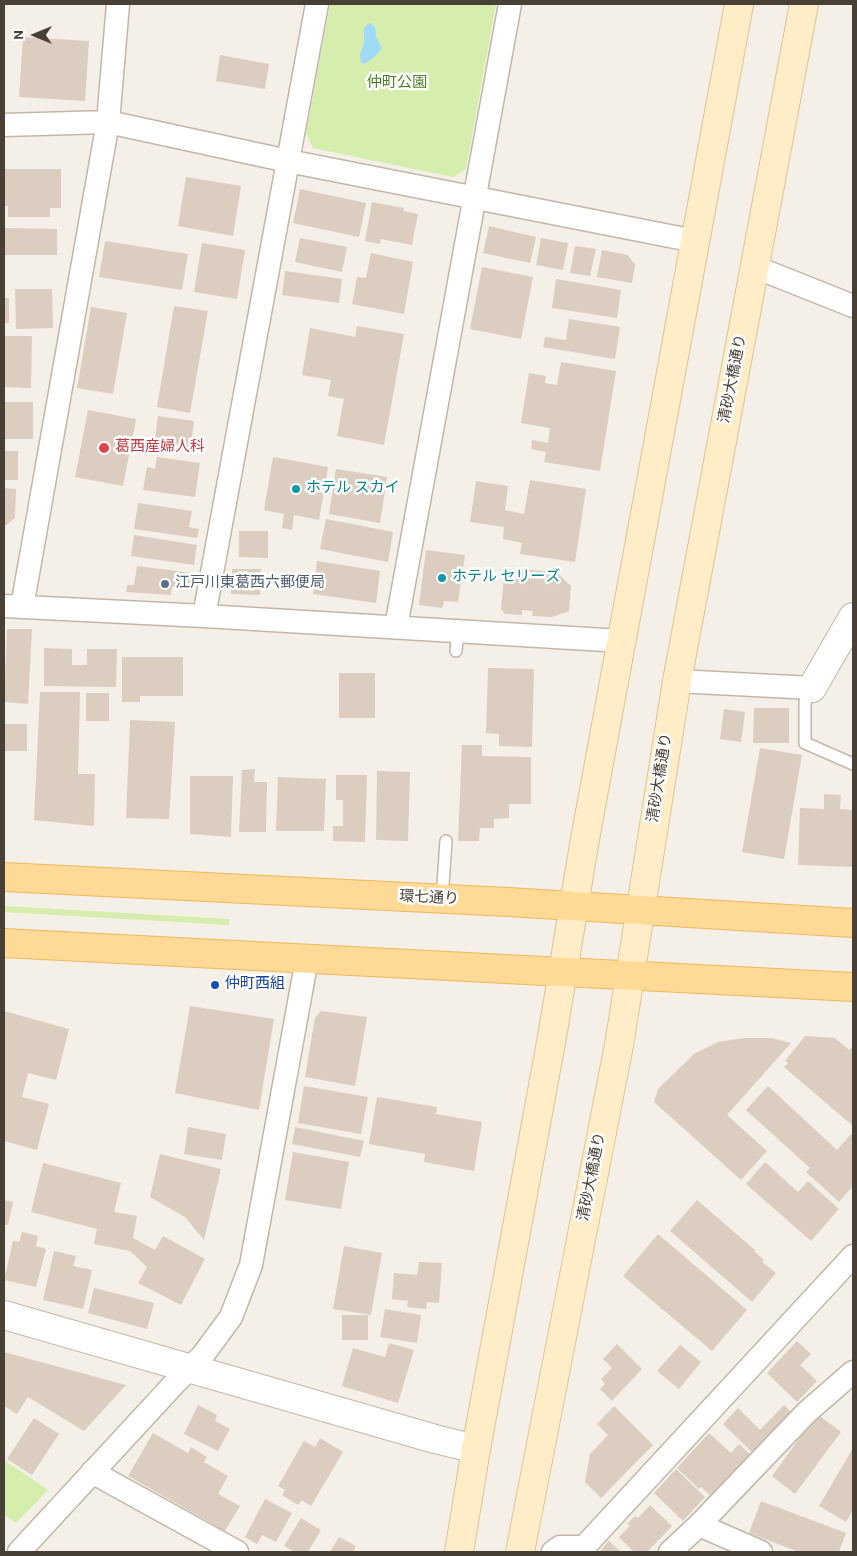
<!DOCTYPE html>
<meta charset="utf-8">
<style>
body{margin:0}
#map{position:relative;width:857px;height:1556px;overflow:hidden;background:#f5f0e7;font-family:Overpass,sans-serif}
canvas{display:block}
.frame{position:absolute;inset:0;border:5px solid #494035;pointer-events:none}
.north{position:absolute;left:10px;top:10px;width:50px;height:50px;-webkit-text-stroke:4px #fff;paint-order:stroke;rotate:270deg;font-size:14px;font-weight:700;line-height:20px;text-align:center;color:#494035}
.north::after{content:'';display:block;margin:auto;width:18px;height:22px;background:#494035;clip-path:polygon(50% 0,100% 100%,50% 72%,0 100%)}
</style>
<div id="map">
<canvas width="857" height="1556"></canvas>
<div class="frame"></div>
<div class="north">N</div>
</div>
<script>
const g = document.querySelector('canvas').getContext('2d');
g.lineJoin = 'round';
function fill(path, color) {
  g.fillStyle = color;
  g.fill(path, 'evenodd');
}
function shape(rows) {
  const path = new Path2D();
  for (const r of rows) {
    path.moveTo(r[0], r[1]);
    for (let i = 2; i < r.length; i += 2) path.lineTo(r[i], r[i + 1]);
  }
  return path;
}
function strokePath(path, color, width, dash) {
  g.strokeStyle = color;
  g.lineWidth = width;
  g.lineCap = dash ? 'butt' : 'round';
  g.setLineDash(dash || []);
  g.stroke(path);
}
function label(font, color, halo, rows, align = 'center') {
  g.font = font + ' Overpass,"Noto Sans JP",sans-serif';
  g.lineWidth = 5;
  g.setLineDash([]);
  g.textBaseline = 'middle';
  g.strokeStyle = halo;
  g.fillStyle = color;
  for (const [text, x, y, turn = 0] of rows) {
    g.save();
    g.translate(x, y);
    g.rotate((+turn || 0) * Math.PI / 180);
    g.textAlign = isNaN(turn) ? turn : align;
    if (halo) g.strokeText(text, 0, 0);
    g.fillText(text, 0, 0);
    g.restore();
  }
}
fill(shape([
 [330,4,496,4,466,169,453,177,313,148,306,133],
 [4,906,229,919,229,925,4,912],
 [4,1460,48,1490,16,1523,4,1515]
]), '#d5edad');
fill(shape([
 [370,23,375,27,376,36,381,47,380,51,372,59,366,63,361,63,360,55,364,43,364,28,368,24]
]), '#9fdaf6');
fill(shape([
 [23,37,89,41,85,101,19,97],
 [220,55,269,64,265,89,216,81],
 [4,169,61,169,61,208,50,208,50,217,8,217,8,206,4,206],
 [186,177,241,186,233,236,178,226],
 [300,189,366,203,359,237,293,223],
 [372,202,404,208,403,211,418,214,412,245,381,239,380,244,365,241],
 [489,226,536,237,530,263,483,253],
 [4,228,57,229,57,255,4,255],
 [300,238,347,247,342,272,295,262],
 [541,238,568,243,563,270,536,265],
 [105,241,188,254,182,290,99,277],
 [202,243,245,250,237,299,194,292],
 [575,246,596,249,590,276,570,273],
 [602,250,628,255,635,265,632,283,597,277],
 [371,253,413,262,404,314,352,304,357,277,366,278],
 [482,267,533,277,521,339,470,329],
 [285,271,342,279,339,303,282,295],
 [556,279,621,290,617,318,552,308],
 [15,289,52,289,53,328,16,329],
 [4,298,9,298,9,323,4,323],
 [174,306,208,311,190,413,157,407],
 [91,307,127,313,113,394,77,388],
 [569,319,620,327,615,359,543,347,545,337,566,340],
 [357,326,404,334,384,445,337,436,344,399,328,396,331,380,302,375,310,328,355,337],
 [4,336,32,336,31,388,4,387],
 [561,362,616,371,600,471,544,462,546,452,531,449,532,440,548,443,550,428,521,423,529,373,546,376,545,383,557,385],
 [4,402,33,402,33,439,4,439],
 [88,410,136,419,123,486,75,477],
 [158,416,194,421,190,452,154,447],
 [4,451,18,451,18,480,4,480],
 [157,457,200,463,195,497,143,490,147,467,155,469],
 [273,457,328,467,319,520,294,515,292,530,282,528,284,514,264,510],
 [336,469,387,477,380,523,329,514],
 [530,480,586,489,575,562,520,554,522,543,503,539,504,527,470,522,476,481,508,486,505,510,524,514],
 [4,488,16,489,15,518,4,527],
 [138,503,192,511,189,527,199,529,197,538,134,529],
 [326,519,393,532,388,562,320,549],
 [239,531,268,531,268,558,239,557],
 [134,535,197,545,194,565,131,556],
 [426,550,465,555,458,602,444,601,442,608,419,605],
 [317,561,380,571,376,603,313,594],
 [137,566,192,573,189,588,172,587,171,595,126,592,127,585,134,585],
 [232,569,261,569,260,595,231,594],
 [519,569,556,572,571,586,569,611,552,617,532,616,533,611,522,610,522,615,505,614,501,609,504,577,518,578],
 [7,629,32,629,28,704,4,702],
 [44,648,72,649,72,665,87,665,87,649,117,649,116,687,44,686],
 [122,657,183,657,183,696,140,696,140,702,122,702],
 [488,668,534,669,532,747,499,746,499,734,486,733],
 [339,673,375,673,375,718,339,718],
 [40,692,80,692,78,774,95,774,94,826,34,820],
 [86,693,109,693,109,721,86,721],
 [754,708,789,708,789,743,753,743],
 [724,709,745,712,741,742,720,739],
 [130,720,175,722,169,819,126,818],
 [5,724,27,724,27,751,5,751],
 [462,745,482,745,482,756,531,757,531,804,509,804,509,818,494,819,494,828,480,828,479,841,458,841],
 [760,748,802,755,784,859,742,852],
 [255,769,254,782,267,782,266,832,239,832,242,770],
 [377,771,410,772,408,841,376,840],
 [336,775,367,775,365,842,333,841,333,826,343,826,343,800,336,800],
 [190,776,233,776,231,837,190,834],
 [278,777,326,779,324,831,276,831],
 [824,794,841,795,840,809,853,810,853,867,798,865,800,808,824,809],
 [190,1006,274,1019,259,1110,175,1093],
 [4,1011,69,1029,56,1080,28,1073,22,1097,49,1104,37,1150,4,1141],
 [321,1011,367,1017,355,1086,305,1077,315,1018],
 [805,1036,835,1038,849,1050,851,1048,853,1049,853,1126,784,1067,788,1063,785,1061],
 [744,1038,771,1038,791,1043,727,1115,767,1151,741,1180,654,1102,658,1089,694,1054,718,1042],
 [304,1086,368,1097,361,1134,298,1123],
 [768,1086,837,1150,851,1134,853,1136,853,1186,839,1202,806,1172,810,1168,746,1110],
 [377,1097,437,1107,436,1114,482,1122,474,1171,424,1162,425,1154,369,1144],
 [188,1127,226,1134,222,1160,184,1154],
 [295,1127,364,1141,360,1157,292,1144],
 [293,1152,349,1162,341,1209,285,1200],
 [160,1154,221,1169,204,1240,185,1217,150,1197],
 [765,1162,798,1192,808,1181,839,1209,811,1241,746,1184],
 [43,1163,121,1183,114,1212,137,1216,133,1238,155,1250,163,1236,205,1259,181,1305,138,1283,147,1267,130,1251,94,1244,97,1229,31,1212],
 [4,1200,13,1202,8,1225,4,1224],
 [697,1200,755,1250,754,1251,764,1260,762,1262,776,1273,752,1302,670,1231],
 [22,1232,38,1236,36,1246,46,1249,36,1287,4,1280,13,1241,19,1242],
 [658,1234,747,1310,712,1351,623,1276],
 [344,1246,382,1253,371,1315,333,1309],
 [54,1251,76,1256,73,1266,92,1270,83,1309,43,1300],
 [419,1262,442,1263,439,1303,427,1302,426,1309,407,1307,408,1301,392,1299,394,1273,417,1275],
 [94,1288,154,1303,147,1329,88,1313],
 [385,1309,421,1315,417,1343,380,1337],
 [342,1315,368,1315,368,1340,342,1340],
 [797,1341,811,1354,800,1365,817,1381,797,1402,767,1373],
 [389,1343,414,1350,398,1403,342,1386,353,1348,385,1357],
 [617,1344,642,1369,612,1401,600,1389,605,1384,601,1379,612,1368,603,1359],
 [680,1345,701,1362,679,1389,657,1371],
 [4,1352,126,1385,84,1431,28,1397,17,1414,4,1406],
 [198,1405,217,1415,215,1421,230,1429,218,1451,184,1434],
 [784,1405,794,1415,756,1456,723,1424,738,1408,760,1430],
 [614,1406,653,1445,601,1498,585,1482,590,1454,608,1435,597,1424],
 [817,1414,841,1432,795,1494,772,1476],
 [34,1418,59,1434,32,1475,7,1459],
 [153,1433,188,1453,191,1447,207,1457,204,1462,228,1476,218,1494,240,1506,225,1531,128,1476],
 [709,1433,731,1453,739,1444,753,1457,714,1499,701,1487,699,1489,677,1468],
 [320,1438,343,1452,311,1506,302,1500,298,1505,282,1495,285,1490,278,1486,304,1441,315,1447],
 [853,1448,853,1510,846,1522,819,1506],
 [676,1469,705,1497,683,1521,654,1493],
 [265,1499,292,1513,276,1542,262,1535,257,1544,245,1537],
 [761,1501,846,1533,839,1552,799,1552,749,1533],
 [650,1505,672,1526,647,1552,634,1552,619,1537,630,1526,627,1524,635,1516,638,1518],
 [301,1518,321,1530,308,1552,295,1552,284,1546],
 [339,1537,356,1546,353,1552,330,1552],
 [609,1541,621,1552,599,1552]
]), '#dbcdbf');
const service = shape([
 [456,651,458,631],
 [812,688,805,702,805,743,853,764],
 [442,899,446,841]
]);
const minor = shape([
 [4,125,108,122,288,161,695,241],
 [755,267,853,306],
 [4,606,204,616,622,641],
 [22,607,108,122,118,4],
 [204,616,317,4],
 [396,627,510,4],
 [677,681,812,688],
 [92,1472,237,1552],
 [699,1525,761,1552],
 [19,1552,175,1383,203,1355,231,1317,251,1265,307,959],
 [553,1552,560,1547,584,1547,853,1256],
 [670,1552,699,1525,807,1412,853,1372]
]);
const tertiary = shape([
 [812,688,853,617],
 [4,1315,435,1439,476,1449]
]);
const secondary = shape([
 [459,1552,476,1449,552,1037,585,839,739,4],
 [520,1552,619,1045,677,681,804,4]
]);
const primary = shape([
 [4,877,508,902,853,923],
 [4,943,853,987]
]);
strokePath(service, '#c1b7a9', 14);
strokePath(minor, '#c1b7a9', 25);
strokePath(tertiary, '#c1b7a9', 30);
strokePath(secondary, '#dcc495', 30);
strokePath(primary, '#eeb75d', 30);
strokePath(service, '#fff', 11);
strokePath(minor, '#fff', 22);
strokePath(tertiary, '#fff', 28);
strokePath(secondary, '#ffedc7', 28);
strokePath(primary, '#ffd996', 28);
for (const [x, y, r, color] of [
 [104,448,6,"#e0444e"],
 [296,489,5,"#0f9aa8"],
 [442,578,5,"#0f9aa8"],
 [165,584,5,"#5c6f8a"],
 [215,985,5,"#1a4fb4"]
]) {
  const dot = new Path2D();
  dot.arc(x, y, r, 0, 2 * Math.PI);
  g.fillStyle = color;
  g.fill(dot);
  strokePath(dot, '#fff', 2);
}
label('15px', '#4e8023', '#fff', [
 ["仲町公園",397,84]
]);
label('15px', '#494035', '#fff', [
 ["清砂大橋通り",734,379,-79],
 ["清砂大橋通り",661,778,-81],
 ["環七通り",429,899,3],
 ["清砂大橋通り",593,1177,-79]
]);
label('15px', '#be3a42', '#fff', [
 ["葛西産婦人科",115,448]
], 'left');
label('15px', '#0d838f', '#fff', [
 ["ホテル スカイ",306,489],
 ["ホテル セリーズ",452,578]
], 'left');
label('15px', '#4e5e75', '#fff', [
 ["江戸川東葛西六郵便局",175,584]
], 'left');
label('15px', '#164399', '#fff', [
 ["仲町西組",225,985]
], 'left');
</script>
